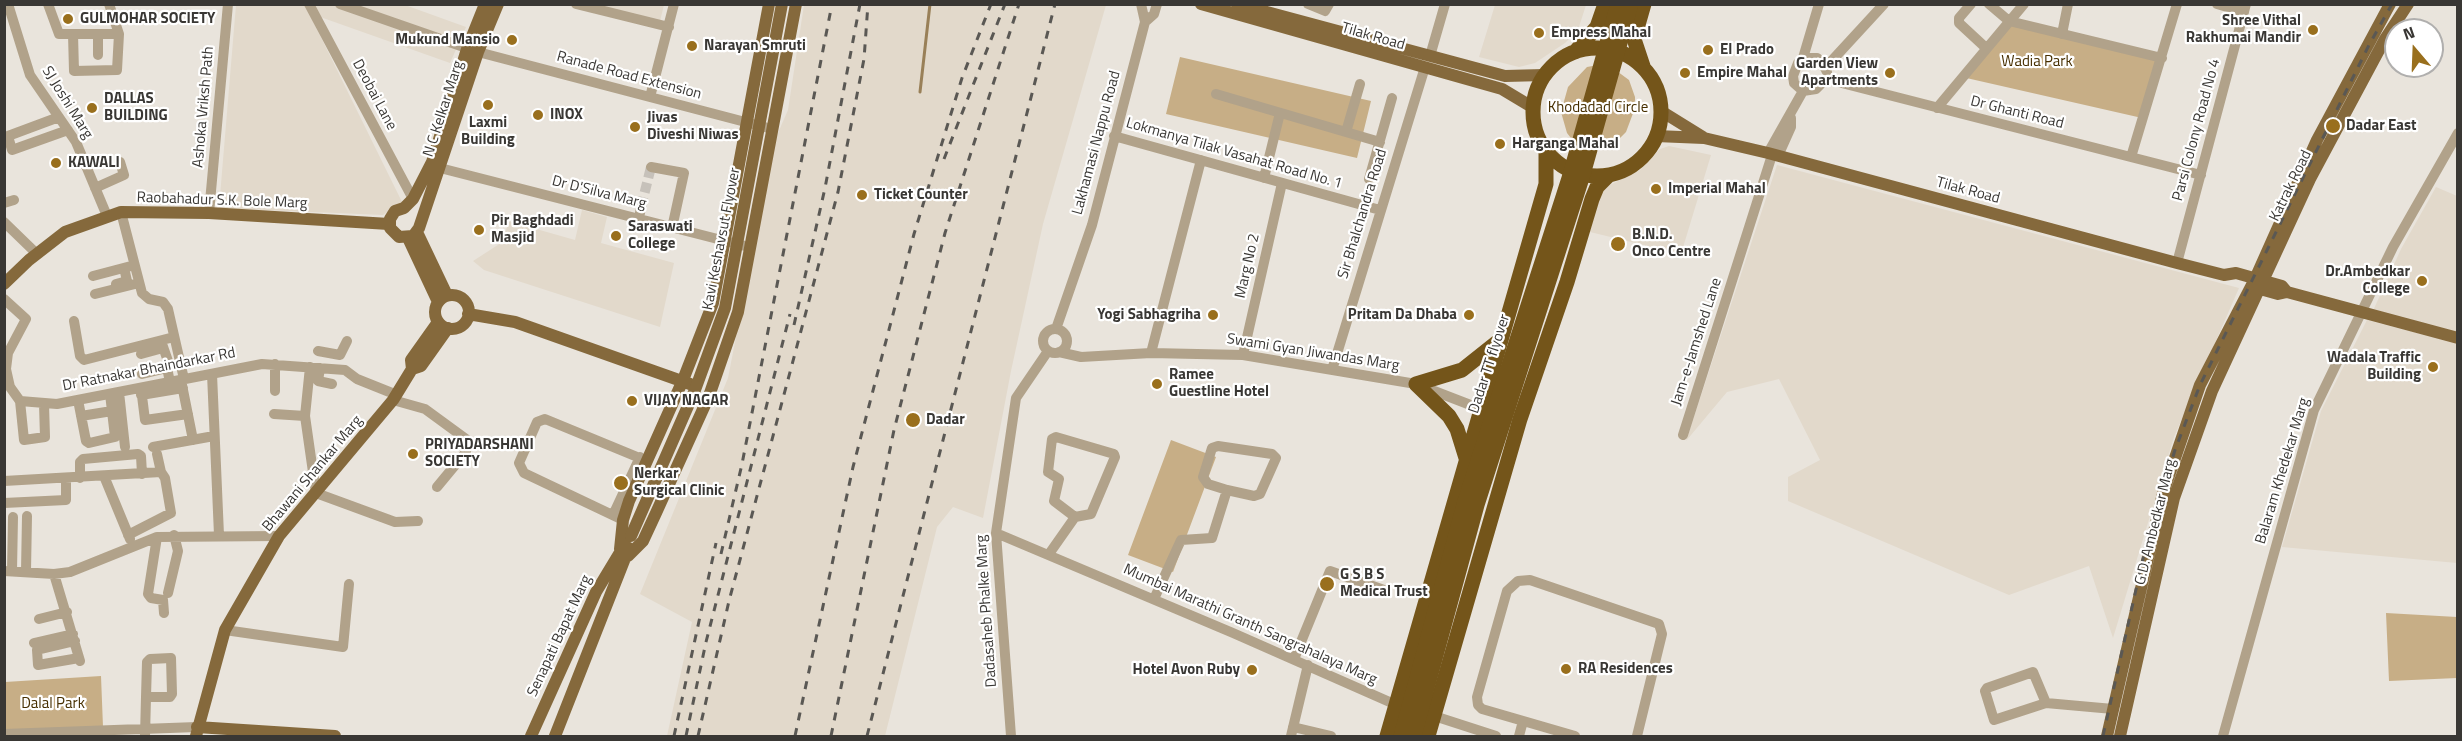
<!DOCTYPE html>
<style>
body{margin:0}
#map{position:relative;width:2462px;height:741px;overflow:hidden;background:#e9e4dc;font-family:"Titillium Web",sans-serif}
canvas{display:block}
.frame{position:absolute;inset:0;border:6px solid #393734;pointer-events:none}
.north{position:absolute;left:2384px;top:18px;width:60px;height:60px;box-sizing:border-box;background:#fff;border:2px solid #b0afae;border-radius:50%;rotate:341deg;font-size:16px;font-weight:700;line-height:24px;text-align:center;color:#393734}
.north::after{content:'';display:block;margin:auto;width:21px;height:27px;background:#996f1d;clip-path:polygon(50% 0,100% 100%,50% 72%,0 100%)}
</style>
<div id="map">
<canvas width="2462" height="741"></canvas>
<div class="frame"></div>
<div class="north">N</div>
</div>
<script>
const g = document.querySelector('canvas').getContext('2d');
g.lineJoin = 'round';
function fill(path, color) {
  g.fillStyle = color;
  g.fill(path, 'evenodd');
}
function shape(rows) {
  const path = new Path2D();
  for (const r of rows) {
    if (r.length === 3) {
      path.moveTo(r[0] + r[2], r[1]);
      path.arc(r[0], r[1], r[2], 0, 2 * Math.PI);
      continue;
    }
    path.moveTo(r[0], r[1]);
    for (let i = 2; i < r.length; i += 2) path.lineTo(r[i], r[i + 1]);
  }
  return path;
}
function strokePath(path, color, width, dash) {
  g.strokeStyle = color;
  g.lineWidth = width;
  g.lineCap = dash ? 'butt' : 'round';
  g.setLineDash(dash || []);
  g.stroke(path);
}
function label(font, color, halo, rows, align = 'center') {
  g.font = font + ' "Titillium Web",sans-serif';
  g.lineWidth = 4.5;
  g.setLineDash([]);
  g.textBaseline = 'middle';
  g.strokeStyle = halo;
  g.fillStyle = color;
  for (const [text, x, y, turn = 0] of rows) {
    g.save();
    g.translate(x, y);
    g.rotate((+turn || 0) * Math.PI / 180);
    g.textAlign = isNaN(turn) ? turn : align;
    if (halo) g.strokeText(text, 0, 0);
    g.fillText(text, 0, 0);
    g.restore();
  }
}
fill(shape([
 [236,5,405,5,466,27,450,63,309,13,402,202,383,215,219,208],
 [598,5,664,5,660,21],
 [804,5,1106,5,1043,224,1011,371,983,518,953,507,937,527,885,736,667,736,692,622,640,594,728,378,774,142,788,110],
 [1495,5,1495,4,1586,5,1578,30,1565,43,1535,63,1519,67,1479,57],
 [1669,146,1711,155,1681,254,1590,232,1599,195,1608,186,1640,170,1660,149],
 [1777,165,2239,288,2174,437,2113,638,2089,566,2009,595,1788,501,1788,477,1820,460,1779,379,1727,392,1686,441],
 [2436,187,2457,196,2457,333,2372,313,2401,249],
 [582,210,607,217,601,243,674,263,660,327,484,270,473,261,504,241,508,221,575,240],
 [2367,320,2457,343,2457,563,2282,547,2321,411]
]), '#e2d9cb');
fill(shape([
 [2008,22,2160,58,2142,118,1962,77],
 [1180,57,1371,101,1357,158,1166,114],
 [1598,65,1610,66,1629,80,1635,97,1635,108,1626,132,1617,141,1592,150,1574,142,1567,133,1561,112,1568,87,1587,67],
 [1171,440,1216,457,1173,572,1128,555],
 [2386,613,2457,617,2457,678,2389,681],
 [101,676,103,727,5,730,5,682]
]), '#c7ae86');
strokePath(shape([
 [920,92,930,4]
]), '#998058', 3);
strokePath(shape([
 [641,207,651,167]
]), '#c6c1ba', 10, [10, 5]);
strokePath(shape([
 [8,4,30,75,76,142,107,216],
 [48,4,59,34,119,34],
 [309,4,413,199],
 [340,4,478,52,772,129],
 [576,4,669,27],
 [1308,4,1325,11,1329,4],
 [1971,4,1959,18,1959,23,1986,48],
 [1989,4,2009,21,2162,58],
 [2217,4,2244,12],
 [1145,22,1154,14,1157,4],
 [73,34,74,71,117,70,119,34,109,4],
 [2062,34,2068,4],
 [98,55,98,34],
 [1430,56,1445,4],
 [1803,58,1817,58,1822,62,1827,72],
 [1826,67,1884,4],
 [1826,79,2201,175],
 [1803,91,1794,83,1793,76,1798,63,1803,58,1819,4],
 [1803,91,1816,89,1826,79],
 [1216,94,1380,142],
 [650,97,674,4],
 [1937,108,2024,4],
 [59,117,8,136,12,150,68,130],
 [1346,132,1360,84],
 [1114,136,1380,210],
 [1768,153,1803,91],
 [1778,156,1791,127,1791,118],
 [2131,157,2177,4],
 [651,167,684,173,672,228],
 [440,168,745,246],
 [1264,178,1280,113],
 [1369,179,1392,98],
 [95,188,124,175,120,162],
 [4,203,14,200],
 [121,212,142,293,149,299,163,302,168,309,184,379],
 [209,213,228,4],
 [639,219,641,207],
 [4,222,37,254],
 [2177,263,2246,4],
 [93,276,131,266],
 [116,284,127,281,125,272],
 [95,294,139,283],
 [4,299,26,319,8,353,6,369,10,387,20,401,57,404,262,364,345,370,357,379,397,395],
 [74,321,80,356,84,360,174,337],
 [1055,341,12],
 [1056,329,1092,225,1145,22,1141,4],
 [161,341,169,364,167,368,170,382],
 [318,351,340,355,347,341],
 [1059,352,1081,357,1151,353,1243,355,1416,384,1486,411],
 [1151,353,1201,160],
 [141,354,163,348],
 [1243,355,1282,183],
 [310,367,305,416,316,493,395,522,418,521],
 [320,368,318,381,332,384],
 [1332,370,1425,67],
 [142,374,167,368],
 [212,374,219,535],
 [181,380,193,440],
 [141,388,145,420,188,414],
 [275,391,275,364],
 [119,392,125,447],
 [141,395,183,388],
 [78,400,86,441,89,443,115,437,110,394],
 [393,400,425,409,466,439,466,452,437,487],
 [20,401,24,440,45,437,44,404],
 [274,414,305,416],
 [81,416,112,411],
 [1683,435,1772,155],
 [153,447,214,436],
 [104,476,130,539],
 [80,478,80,462,83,459,138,454,141,456,142,474],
 [4,481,161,472,157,454],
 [4,503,66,500,66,478],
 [613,515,640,457],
 [623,520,524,473,519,463,537,422,545,419,647,461],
 [996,533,1233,633,1401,707],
 [128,535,171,513,165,478,161,472],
 [157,537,148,594,151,598,163,600,164,613],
 [1049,554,1075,517,1091,514,1115,457,1114,454,1056,437,1052,439,1048,472,1059,479,1054,501,1075,517],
 [4,571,54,574,70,572,157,537,279,536],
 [12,571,13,517],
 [26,571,27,516],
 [54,574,80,661],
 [168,593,178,551,174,535],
 [1154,599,1181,540,1212,538,1227,490,1254,496,1260,494,1276,458,1272,454,1218,446,1212,448,1203,477,1208,484,1227,490],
 [39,619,67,612],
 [225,630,343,647,349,584],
 [75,641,37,650,38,665,79,658],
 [34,643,73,634],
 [1294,659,1330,571,1384,590],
 [2046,703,2033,672,1987,688,1985,691,1994,720,2046,703,2113,709],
 [1428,714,1496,736],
 [1293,727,1331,736],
 [4,734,197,727],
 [145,736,146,697,147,662,150,659,171,658,172,694,170,697,146,697],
 [1011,736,996,533,1016,398,1048,351],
 [1291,736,1308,665],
 [1519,736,1523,721],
 [1575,736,1482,709,1478,705,1477,697,1507,591,1518,581,1530,580,1659,624,1662,634,1637,736],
 [2223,736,2314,410,2393,247,2458,133]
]), '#b1a28a', 10);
strokePath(shape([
 [485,4,467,49,432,162,413,199,404,208,395,211,390,219,390,228,399,237,413,236,419,228,478,52,498,4],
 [1201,4,1502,89,1532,107],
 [1237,4,1505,76,1544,75],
 [1661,111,1703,137],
 [1656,136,1704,138,1768,153,2177,263,2224,275,2236,273,2282,286,2287,292],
 [417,232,447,295],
 [408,238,438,302],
 [4,284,29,260,65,232,121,212,209,213,389,224],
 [2253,287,2278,294,2287,292,2458,338],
 [452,312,17],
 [468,314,515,322,690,384],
 [412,369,421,366,448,328],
 [620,549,623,520,629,501,683,380,713,303,769,4],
 [628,556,643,541,656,513,709,396,738,312,796,4],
 [197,727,335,736],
 [196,736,225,630,279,536,393,400,412,369,411,360,438,322],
 [531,736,596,592,625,544],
 [555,736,629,548],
 [2107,736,2163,493,2200,385,2255,279,2317,140,2390,4],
 [2120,736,2174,498,2212,391,2310,179,2385,39,2408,4]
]), '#85693c', 12);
strokePath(shape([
 [1597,112,64],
 [1575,52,1597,27,1605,4],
 [1643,66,1634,39,1644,4],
 [1416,384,1462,370,1501,339],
 [1416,384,1449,416,1457,429,1466,458],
 [1387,736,1546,184,1546,153],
 [1428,736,1520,419,1567,282,1592,199,1597,187,1609,175]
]), '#74551a', 15);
strokePath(shape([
 [944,159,1005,4],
 [794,325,825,188,860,4],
 [721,554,742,464,832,4],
 [674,736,716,543],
 [686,736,706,642,790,314],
 [698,736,729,601,838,192,864,59,868,4],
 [795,736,853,467,914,234,962,78,991,4],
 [831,736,894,430,945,233,1019,4],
 [867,736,1055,4],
 [2103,736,2146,545,2175,450,2200,385,2369,45,2392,4]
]), '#5a5854', 3, [8, 8]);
strokePath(shape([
 [631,536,695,390,725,308,782,4]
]), '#85693c', 12);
strokePath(shape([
 [1401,736,1465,501,1570,175,1618,4],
 [1414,736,1477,505,1582,178,1631,4]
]), '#74551a', 15);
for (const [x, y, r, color] of [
 [68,19,6,"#996f1d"],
 [2313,30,6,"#996f1d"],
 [1539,33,6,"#996f1d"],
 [512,40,6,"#996f1d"],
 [692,46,6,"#996f1d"],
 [1708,50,6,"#996f1d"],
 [1685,73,6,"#996f1d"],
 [1890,73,6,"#996f1d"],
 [488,105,6,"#996f1d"],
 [92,108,6,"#996f1d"],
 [538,115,6,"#996f1d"],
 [2333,126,8,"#996f1d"],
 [635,127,6,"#996f1d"],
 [1500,144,6,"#996f1d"],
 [56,163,6,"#996f1d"],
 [1656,189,6,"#996f1d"],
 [862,195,6,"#996f1d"],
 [479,230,6,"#996f1d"],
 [616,236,6,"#996f1d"],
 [1618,244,8,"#996f1d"],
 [2422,281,6,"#996f1d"],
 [1213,315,6,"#996f1d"],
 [1469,315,6,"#996f1d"],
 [2433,367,6,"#996f1d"],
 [1157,384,6,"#996f1d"],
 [632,401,6,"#996f1d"],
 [913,420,8,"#996f1d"],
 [413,454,6,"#996f1d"],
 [621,483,8,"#996f1d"],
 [1327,584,8,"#996f1d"],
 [1566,669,6,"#996f1d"],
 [1252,670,6,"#996f1d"]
]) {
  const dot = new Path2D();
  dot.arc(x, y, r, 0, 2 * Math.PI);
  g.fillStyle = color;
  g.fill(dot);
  strokePath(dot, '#fff', 2);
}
label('bold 15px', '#393734', '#fff', [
 ["GULMOHAR SOCIETY",80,19],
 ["Shree Vithal",2301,21,"right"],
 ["Rakhumai Mandir",2301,38,"right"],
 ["Empress Mahal",1551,33],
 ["Mukund Mansio",500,40,"right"],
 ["Narayan Smruti",704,46],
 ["El Prado",1720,50],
 ["Garden View",1878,64,"right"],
 ["Apartments",1878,81,"right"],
 ["Empire Mahal",1697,73],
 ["DALLAS",104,99],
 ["BUILDING",104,116],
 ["INOX",550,115],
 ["Jivas",647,118],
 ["Diveshi Niwas",647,135],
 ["Laxmi",488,123,"center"],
 ["Building",488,140,"center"],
 ["Dadar East",2346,126],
 ["Harganga Mahal",1512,144],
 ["KAWALI",68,163],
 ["Imperial Mahal",1668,189],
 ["Ticket Counter",874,195],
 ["Pir Baghdadi",491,221],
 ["Masjid",491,238],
 ["Saraswati",628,227],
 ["College",628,244],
 ["B.N.D.",1632,235],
 ["Onco Centre",1632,252],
 ["Dr.Ambedkar",2410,272,"right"],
 ["College",2410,289,"right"],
 ["Yogi Sabhagriha",1201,315,"right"],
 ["Pritam Da Dhaba",1457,315,"right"],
 ["Wadala Traffic",2421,358,"right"],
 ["Building",2421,375,"right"],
 ["Ramee",1169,375],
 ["Guestline Hotel",1169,392],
 ["VIJAY NAGAR",644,401],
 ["Dadar",926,420],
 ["PRIYADARSHANI",425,445],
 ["SOCIETY",425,462],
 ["Nerkar",634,474],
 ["Surgical Clinic",634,491],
 ["G S B S",1340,575],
 ["Medical Trust",1340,592],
 ["RA Residences",1578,669],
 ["Hotel Avon Ruby",1240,670,"right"]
], 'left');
label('15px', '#393734', '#fff', [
 ["Tilak Road",1373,37,16],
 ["Ranade Road Extension",629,76,15],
 ["Deobai Lane",374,95,62],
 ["SJ Joshi Marg",67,103,58],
 ["Ashoka Vriksh Path",204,107,-85],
 ["N C Kelkar Marg",444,109,-72],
 ["Dr Ghanti Road",2017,113,14],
 ["Parsi Colony Road No 4",2197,130,-75],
 ["Lakhamasi Nappu Road",1097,143,-75],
 ["Lokmanya Tilak Vasahat Road No. 1",1234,154,16],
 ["Katrak Road",2291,186,-64],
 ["Tilak Road",1968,191,15],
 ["Dr D'Silva Marg",599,193,14],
 ["Raobahadur S.K. Bole Marg",222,201,2],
 ["Sir Bhalchandra Road",1363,214,-73],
 ["Kavi Keshavsut Flyover",722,239,-79],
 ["Marg No 2",1248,266,-77],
 ["Jam-e-Jamshed Lane",1697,342,-72],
 ["Swami Gyan Jiwandas Marg",1313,353,9],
 ["Dadar TT flyover",1490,364,-72],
 ["Dr Ratnakar Bhaindarkar Rd",149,370,-11],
 ["Balaram Khedekar Marg",2283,471,-73],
 ["Bhawani Shankar Marg",313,474,-50],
 ["G.D. Ambedkar Marg",2156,522,-76],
 ["Dadasaheb Phalke Marg",987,611,-94],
 ["Mumbai Marathi Granth Sangrahalaya Marg",1250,625,24],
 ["Senapati Bapat Marg",560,636,-65]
]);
label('15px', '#472f00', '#fff', [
 ["Wadia Park",2037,62],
 ["Khodadad Circle",1598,108],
 ["Dalal Park",53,704]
]);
</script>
